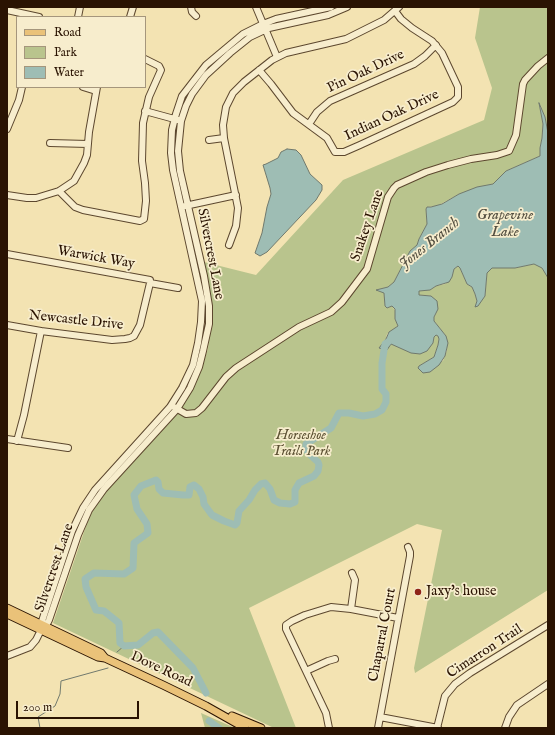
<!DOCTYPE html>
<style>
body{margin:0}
#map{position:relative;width:555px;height:735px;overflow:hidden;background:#f3e3b2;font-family:"IM FELL English",serif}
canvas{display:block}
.frame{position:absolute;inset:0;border:8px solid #2a1302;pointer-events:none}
.legend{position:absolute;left:16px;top:16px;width:130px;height:72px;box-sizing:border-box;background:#f7edcd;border:1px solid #a5967c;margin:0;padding:5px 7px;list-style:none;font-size:12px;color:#2a1302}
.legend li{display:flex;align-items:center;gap:8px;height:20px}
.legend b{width:20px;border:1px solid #a5967c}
.scale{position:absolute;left:16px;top:701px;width:123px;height:18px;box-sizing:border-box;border:2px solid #2a1302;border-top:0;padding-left:5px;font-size:12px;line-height:14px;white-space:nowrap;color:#2a1302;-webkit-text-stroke:3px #f7edcd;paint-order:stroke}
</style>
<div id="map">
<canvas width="555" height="735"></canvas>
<div class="frame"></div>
<ul class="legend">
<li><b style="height:5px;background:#eac279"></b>Road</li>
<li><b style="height:11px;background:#b9c48d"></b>Park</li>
<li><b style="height:11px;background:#9ebdb4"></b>Water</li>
</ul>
<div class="scale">200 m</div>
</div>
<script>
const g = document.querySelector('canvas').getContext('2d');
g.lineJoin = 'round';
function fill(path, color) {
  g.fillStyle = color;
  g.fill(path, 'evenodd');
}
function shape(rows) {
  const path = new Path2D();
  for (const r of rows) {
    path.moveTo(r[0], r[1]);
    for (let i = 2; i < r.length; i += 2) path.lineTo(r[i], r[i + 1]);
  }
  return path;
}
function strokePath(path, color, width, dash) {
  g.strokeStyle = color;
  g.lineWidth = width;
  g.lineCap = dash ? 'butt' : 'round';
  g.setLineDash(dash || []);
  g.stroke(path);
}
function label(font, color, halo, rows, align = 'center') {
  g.font = font + ' "IM FELL English",serif';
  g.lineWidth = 3.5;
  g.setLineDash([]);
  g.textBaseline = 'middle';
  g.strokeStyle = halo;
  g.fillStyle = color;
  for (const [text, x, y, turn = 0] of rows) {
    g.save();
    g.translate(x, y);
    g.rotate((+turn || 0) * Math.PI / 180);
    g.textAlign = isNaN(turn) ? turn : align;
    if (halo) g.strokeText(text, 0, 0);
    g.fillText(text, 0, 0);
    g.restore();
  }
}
fill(shape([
 [480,7,548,7,548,133,545,117,539,103,543,124,542,138,540,148,540,156,506,171,493,184,459,194,437,206,427,207,426,209,427,224,419,239,417,245,410,251,394,282,388,287,377,290,384,293,385,306,387,308,392,306,396,312,395,319,398,326,387,334,386,339,383,342,389,346,391,344,433,343,434,337,436,335,438,336,439,339,438,345,434,357,419,366,443,361,447,350,446,336,434,321,434,317,436,313,431,296,419,295,419,291,432,289,436,286,445,284,452,277,454,269,458,266,460,268,467,284,472,287,475,294,477,301,476,306,485,296,487,273,492,268,515,268,534,264,539,265,545,271,548,278,548,590,415,673,414,668,442,530,417,524,249,608,296,728,274,728,53,623,86,526,95,505,113,483,174,417,187,397,201,371,208,348,212,312,204,262,256,275,343,180,484,120,492,88,475,38],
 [201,713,235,728,205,728]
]), '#b9c48d');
const water = shape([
 [539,103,545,117,548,133,548,278,542,268,534,264,515,268,492,268,487,273,485,296,478,306,475,307,477,301,475,294,472,287,467,284,460,268,458,266,454,269,452,277,449,282,436,286,430,290,419,291,419,295,431,296,437,301,438,309,434,317,434,321,446,336,448,343,445,356,439,365,430,372,423,373,418,368,419,366,434,357,438,345,439,339,438,336,436,335,434,337,433,343,427,351,420,354,411,353,391,344,387,350,379,348,386,339,389,332,398,326,395,319,395,309,392,306,387,308,385,306,384,293,376,290,388,287,394,282,410,251,417,245,419,239,427,224,426,209,427,207,431,207,442,204,459,194,477,187,493,184,506,171,540,156,540,148,542,138,543,124,539,103],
 [287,149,296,150,301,155,310,174,322,185,322,190,316,200,267,252,260,256,255,253,262,233,267,207,271,194,270,188,263,165,266,164,278,158,281,152,287,149]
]);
fill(water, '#9ebdb4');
strokePath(water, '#70796d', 1);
strokePath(shape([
 [117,652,124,646],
 [40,728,38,717,55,706,60,694,61,681,108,668]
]), '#70796d', 1);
strokePath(shape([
 [206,693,193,668,158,632,153,633,138,645,124,646,120,643,119,623,104,611,96,610,86,587,85,579,94,573,124,574,133,568,134,543,148,533,147,524,137,509,134,495,141,486,156,480,158,482,159,489,163,493,183,495,189,495,190,487,194,485,199,489,203,497,204,504,212,515,224,521,235,525,237,523,239,511,249,500,255,490,261,484,265,483,270,489,274,500,280,503,290,504,295,502,295,490,299,483,314,476,318,471,319,465,318,462,309,454,306,449,306,444,331,428,339,413,349,413,363,416,375,414,382,410,386,402,386,394,382,389,382,363,385,344,388,342],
 [209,721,219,728]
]), '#9ebdb4', 7);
const minor = shape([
 [191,7,192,12,196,16],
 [256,7,277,57],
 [7,10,39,17],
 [78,17,80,7],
 [130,17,133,7],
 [259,70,271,84,293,113,327,138,335,152,344,152,360,145,453,102,458,97,458,87,442,53,432,41,412,28,401,19,395,11],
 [83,87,96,91],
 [145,111,178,120],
 [309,124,317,112,330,101,414,64,425,56,436,45],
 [7,129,19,100,22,87],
 [209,140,224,138],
 [50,143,88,144],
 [59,191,75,207,83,210,140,221,144,219,146,201,145,183,142,161,143,123,149,97,161,70,159,66,145,59],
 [7,195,27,198,36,198,59,191,74,181,84,163,87,155,89,132,97,87],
 [185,206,236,195],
 [229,245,236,226,238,208,224,138,223,125,226,107,233,93,244,82,272,60,286,53,346,39,384,20,399,7],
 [7,254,150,280,150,283,178,288],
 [7,325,41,331,112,340,125,339,130,338,134,336,140,325,150,283],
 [174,407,186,414,196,413,202,408,226,377,236,368,299,327,331,312,342,302,367,269,388,197,394,188,397,185,426,172,448,165,471,159,497,155,509,151,516,135,523,84,525,80,538,66,548,58],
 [7,439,68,448],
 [17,441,24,415,41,331],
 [351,609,355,580,352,573],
 [42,629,46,626,49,620,78,535,89,510,104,489,177,409,190,388,199,367,203,351,209,324,209,306,204,276,180,171,178,151,181,121,186,106,192,94,206,75,230,53,250,37,269,28,328,15,347,7],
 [7,656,30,647,36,640,41,630,41,624,72,531,83,508,95,490,170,407,182,388,193,365,198,343,201,322,202,301,173,170,171,153,172,130,176,114,182,96,206,65,243,34,263,24,276,19,331,7],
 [306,671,328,661,335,659],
 [380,717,438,728],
 [329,728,326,713,286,629,286,625,292,621,305,615,331,607,351,609,398,618],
 [378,728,410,556,410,552,408,547],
 [437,728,445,696,455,684,470,673,548,625],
 [505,728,509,717,517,705,548,684]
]);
const major = shape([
 [7,608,101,653,105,658],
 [7,614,98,657,105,658,163,685,206,706,245,728],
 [232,716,261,728]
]);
strokePath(minor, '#5c472e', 8);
strokePath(major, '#2a1302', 9);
strokePath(minor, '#f7edcd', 6);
strokePath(major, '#eac279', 7);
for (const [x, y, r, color] of [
 [418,592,4,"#8f2418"]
]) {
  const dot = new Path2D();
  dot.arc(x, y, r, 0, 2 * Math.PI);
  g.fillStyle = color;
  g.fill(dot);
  strokePath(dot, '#f7edcd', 1.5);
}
label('14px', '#2a1302', '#f7edcd', [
 ["Pin Oak Drive",366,72,-25],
 ["Indian Oak Drive",392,116,-25],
 ["Snakey Lane",368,226,-71],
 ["Silvercrest Lane",210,254,79],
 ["Warwick Way",96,258,10],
 ["Newcastle Drive",76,321,6],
 ["Silvercrest Lane",55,568,-71],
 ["Chaparral Court",383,635,-79],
 ["Cimarron Trail",485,652,-33],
 ["Dove Road",161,670,25]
]);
label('italic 14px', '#5c5133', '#f7edcd', [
 ["Horseshoe",301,436],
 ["Trails Park",301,452]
]);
label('14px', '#2a1302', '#f7edcd', [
 ["Jaxy's house",426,592]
], 'left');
label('italic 15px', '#534e40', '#f7edcd', [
 ["Grapevine",505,216],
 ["Lake",505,233],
 ["Jones Branch",430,244,-39]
]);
</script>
